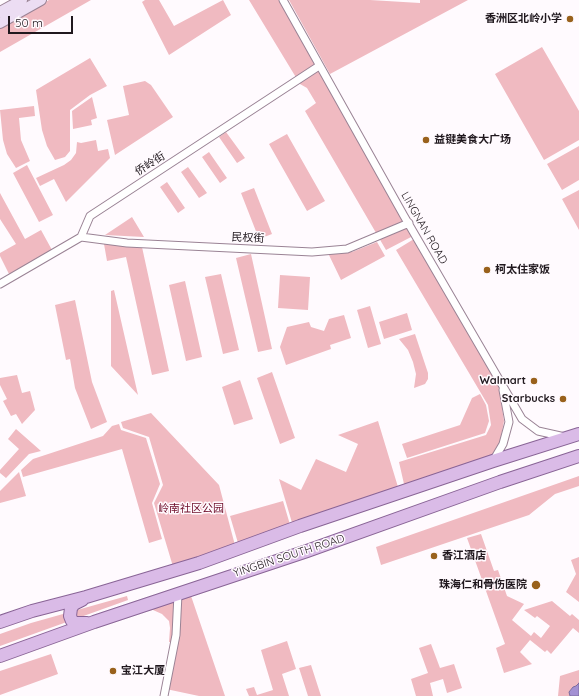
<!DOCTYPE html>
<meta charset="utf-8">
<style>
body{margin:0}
#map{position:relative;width:579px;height:696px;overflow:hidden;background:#fffafe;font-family:Quicksand,sans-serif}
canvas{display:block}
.scale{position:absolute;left:8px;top:16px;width:65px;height:18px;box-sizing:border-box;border:2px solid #20181e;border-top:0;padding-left:5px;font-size:12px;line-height:14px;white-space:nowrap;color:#20181e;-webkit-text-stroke:3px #fffafe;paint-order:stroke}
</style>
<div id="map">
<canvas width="579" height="696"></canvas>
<div class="scale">50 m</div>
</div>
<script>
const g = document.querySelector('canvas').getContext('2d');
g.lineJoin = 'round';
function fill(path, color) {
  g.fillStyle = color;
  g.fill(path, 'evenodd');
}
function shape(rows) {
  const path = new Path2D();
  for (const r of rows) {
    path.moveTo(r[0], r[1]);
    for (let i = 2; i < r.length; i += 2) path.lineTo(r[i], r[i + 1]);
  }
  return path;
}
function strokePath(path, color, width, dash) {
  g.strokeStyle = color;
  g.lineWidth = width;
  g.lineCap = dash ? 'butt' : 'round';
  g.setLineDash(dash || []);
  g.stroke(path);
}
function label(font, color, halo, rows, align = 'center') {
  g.font = font + ' Quicksand,"Noto Sans SC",sans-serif';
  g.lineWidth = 3;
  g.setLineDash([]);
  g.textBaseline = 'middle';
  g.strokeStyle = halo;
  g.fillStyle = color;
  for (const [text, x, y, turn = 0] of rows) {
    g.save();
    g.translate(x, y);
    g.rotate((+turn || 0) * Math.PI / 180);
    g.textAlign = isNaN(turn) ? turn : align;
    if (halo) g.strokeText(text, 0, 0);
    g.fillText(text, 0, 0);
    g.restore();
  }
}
fill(shape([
 [49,0,91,0,0,52,0,26],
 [145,0,159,0,174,26,223,0,231,15,169,55,142,2],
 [249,0,281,0,413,236,386,250,305,111,316,103,307,88,300,84],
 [289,0,370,0,420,3,420,0,468,0,330,74],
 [542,47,579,111,579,140,544,160,495,74],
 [90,58,107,86,90,95,70,110,70,151,65,157,55,160,47,146,42,130,36,90],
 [145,81,151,85,173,117,115,155,107,120,129,115,123,86],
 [92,97,97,118,91,120,92,125,73,129,72,111],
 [34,106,35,116,19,118,21,140,30,161,16,168,7,154,3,140,0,110],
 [226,132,245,158,237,163,219,137],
 [287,134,325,201,307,211,269,144],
 [96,140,98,151,108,149,110,158,66,202,54,179,40,186,36,178,64,165,71,160,76,153,77,142,81,143],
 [579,146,579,180,562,190,547,164],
 [209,152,227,178,220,183,202,157],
 [27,165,53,215,39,222,13,173],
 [188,167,207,193,199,198,181,172],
 [167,182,185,208,178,213,160,187],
 [254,188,272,234,259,239,241,193],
 [579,190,579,230,562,199],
 [0,193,25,239,41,230,52,250,9,274,0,256,0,253,16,244,0,219],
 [132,217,144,237,105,235],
 [414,239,499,387,504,421,500,442,490,459,404,484,399,462,486,435,491,425,488,405,396,250],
 [377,242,385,256,341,280,328,253,352,252],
 [104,244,142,247,169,371,152,375,126,257,107,261],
 [251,254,272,349,258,352,236,258],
 [221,274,239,350,223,354,205,277],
 [280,275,310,277,308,310,278,308],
 [185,281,202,357,186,361,169,285],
 [114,290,138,395,111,366,111,291],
 [75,300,92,382,107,422,91,429,75,388,70,359,66,360,55,305],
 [370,306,381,344,368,348,357,310],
 [407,313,412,330,384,339,379,322],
 [344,315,351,338,330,345,331,349,286,365,280,347,287,327,309,322,311,327,324,331,329,319],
 [415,334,428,373,428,379,425,384,414,388,416,374,413,362,408,350,399,339],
 [272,372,295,438,280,444,257,378],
 [17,375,22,393,30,391,35,410,22,424,16,414,11,416,3,401,7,399,0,385,0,378],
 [240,380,253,419,234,425,222,387],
 [480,394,486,405,489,421,485,433,407,458,402,444,460,425,472,398],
 [151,413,219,485,236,549,174,570,154,503,163,485,149,437,123,428,121,422],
 [378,421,398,487,293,526,279,479,301,490,316,459,346,472,358,444,338,435],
 [119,424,121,430,146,438,160,484,152,503,162,539,149,543,122,449,23,477,21,470,33,459,103,436,112,426],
 [16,429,41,451,29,454,6,478,0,473,0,470,19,449,8,439],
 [19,472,26,496,0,503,0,491],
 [579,476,579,486,555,494,529,515,381,565,376,547],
 [283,501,291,528,238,543,230,516],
 [481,534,494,571,498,570,507,596,524,604,512,620,531,636,534,632,541,638,550,626,537,616,535,618,524,610,552,601,570,616,572,614,579,620,579,633,573,628,551,654,547,650,545,652,530,640,520,652,532,664,504,673,496,648,505,644,467,538],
 [579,557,579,602,566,592,576,574,571,560],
 [189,590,225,696,199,696,166,689,178,594],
 [177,595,173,642,169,642,170,628,169,621,162,614,153,610,144,611],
 [127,596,128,600,0,646,0,634,31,623],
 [287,641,296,669,282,674,289,696,249,696,246,689,254,687,257,695,273,690,261,650],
 [431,644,440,668,454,664,462,688,447,693,443,679,430,683,433,696,416,696,411,679,428,673,419,648],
 [51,654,58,674,0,695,0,671],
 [311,665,321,696,308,696,299,668],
 [579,670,579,683,576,686,573,687,569,692,570,696,558,696,560,676]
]), '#f0bac1');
const water = shape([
 [579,683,579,696,570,696,569,692,573,687,576,686,579,683]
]);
fill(water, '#a390d3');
strokePath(water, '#7c6c9d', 1);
const minor = shape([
 [283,0,404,216,522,419,538,431,565,437],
 [81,237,127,243,312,252,347,249,409,223],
 [0,284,81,237,90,216,319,66],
 [493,461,503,444,509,422,503,390],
 [164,696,176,635,178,594]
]);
const secondary = shape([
 [0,12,22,0],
 [0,23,41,0]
]);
const primary = shape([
 [82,600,74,604,71,608,70,616,72,621,76,623,87,623],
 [0,622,32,611,86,597,199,563,300,526,401,492,493,461,579,434],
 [0,656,94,622,307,551,500,482,579,456]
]);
strokePath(minor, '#9a8395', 9);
strokePath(secondary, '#9a8395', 12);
strokePath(primary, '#896496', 14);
strokePath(minor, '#fff', 7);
strokePath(secondary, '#ecddf3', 10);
strokePath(primary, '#dabbe7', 12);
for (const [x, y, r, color] of [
 [570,19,4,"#99611c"],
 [426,140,4,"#99611c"],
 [487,270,4,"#99611c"],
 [534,381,4,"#99611c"],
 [563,399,4,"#99611c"],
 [434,556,4,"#99611c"],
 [536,585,5,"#99611c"],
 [113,671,4,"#99611c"]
]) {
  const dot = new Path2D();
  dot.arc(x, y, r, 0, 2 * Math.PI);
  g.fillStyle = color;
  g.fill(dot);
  strokePath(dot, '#fffafe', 1.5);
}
label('bold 11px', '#20181e', '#fffafe', [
 ["香洲区北岭小学",562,19],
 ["益键美食大广场",434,140,"left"],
 ["柯太住家饭",495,270,"left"],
 ["Walmart",526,381],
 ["Starbucks",555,399],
 ["香江酒店",442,556,"left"],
 ["珠海仁和骨伤医院",527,585],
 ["宝江大厦",121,671,"left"]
], 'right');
label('11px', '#20181e', '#fffafe', [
 ["侨岭街",150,164,-33],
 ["LINGNAN ROAD",424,228,60],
 ["民权街",248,238,3],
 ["YINGBIN SOUTH ROAD",289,556,-18]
]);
label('11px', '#6e0d2a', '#fffafe', [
 ["岭南社区公园",191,509]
]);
</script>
